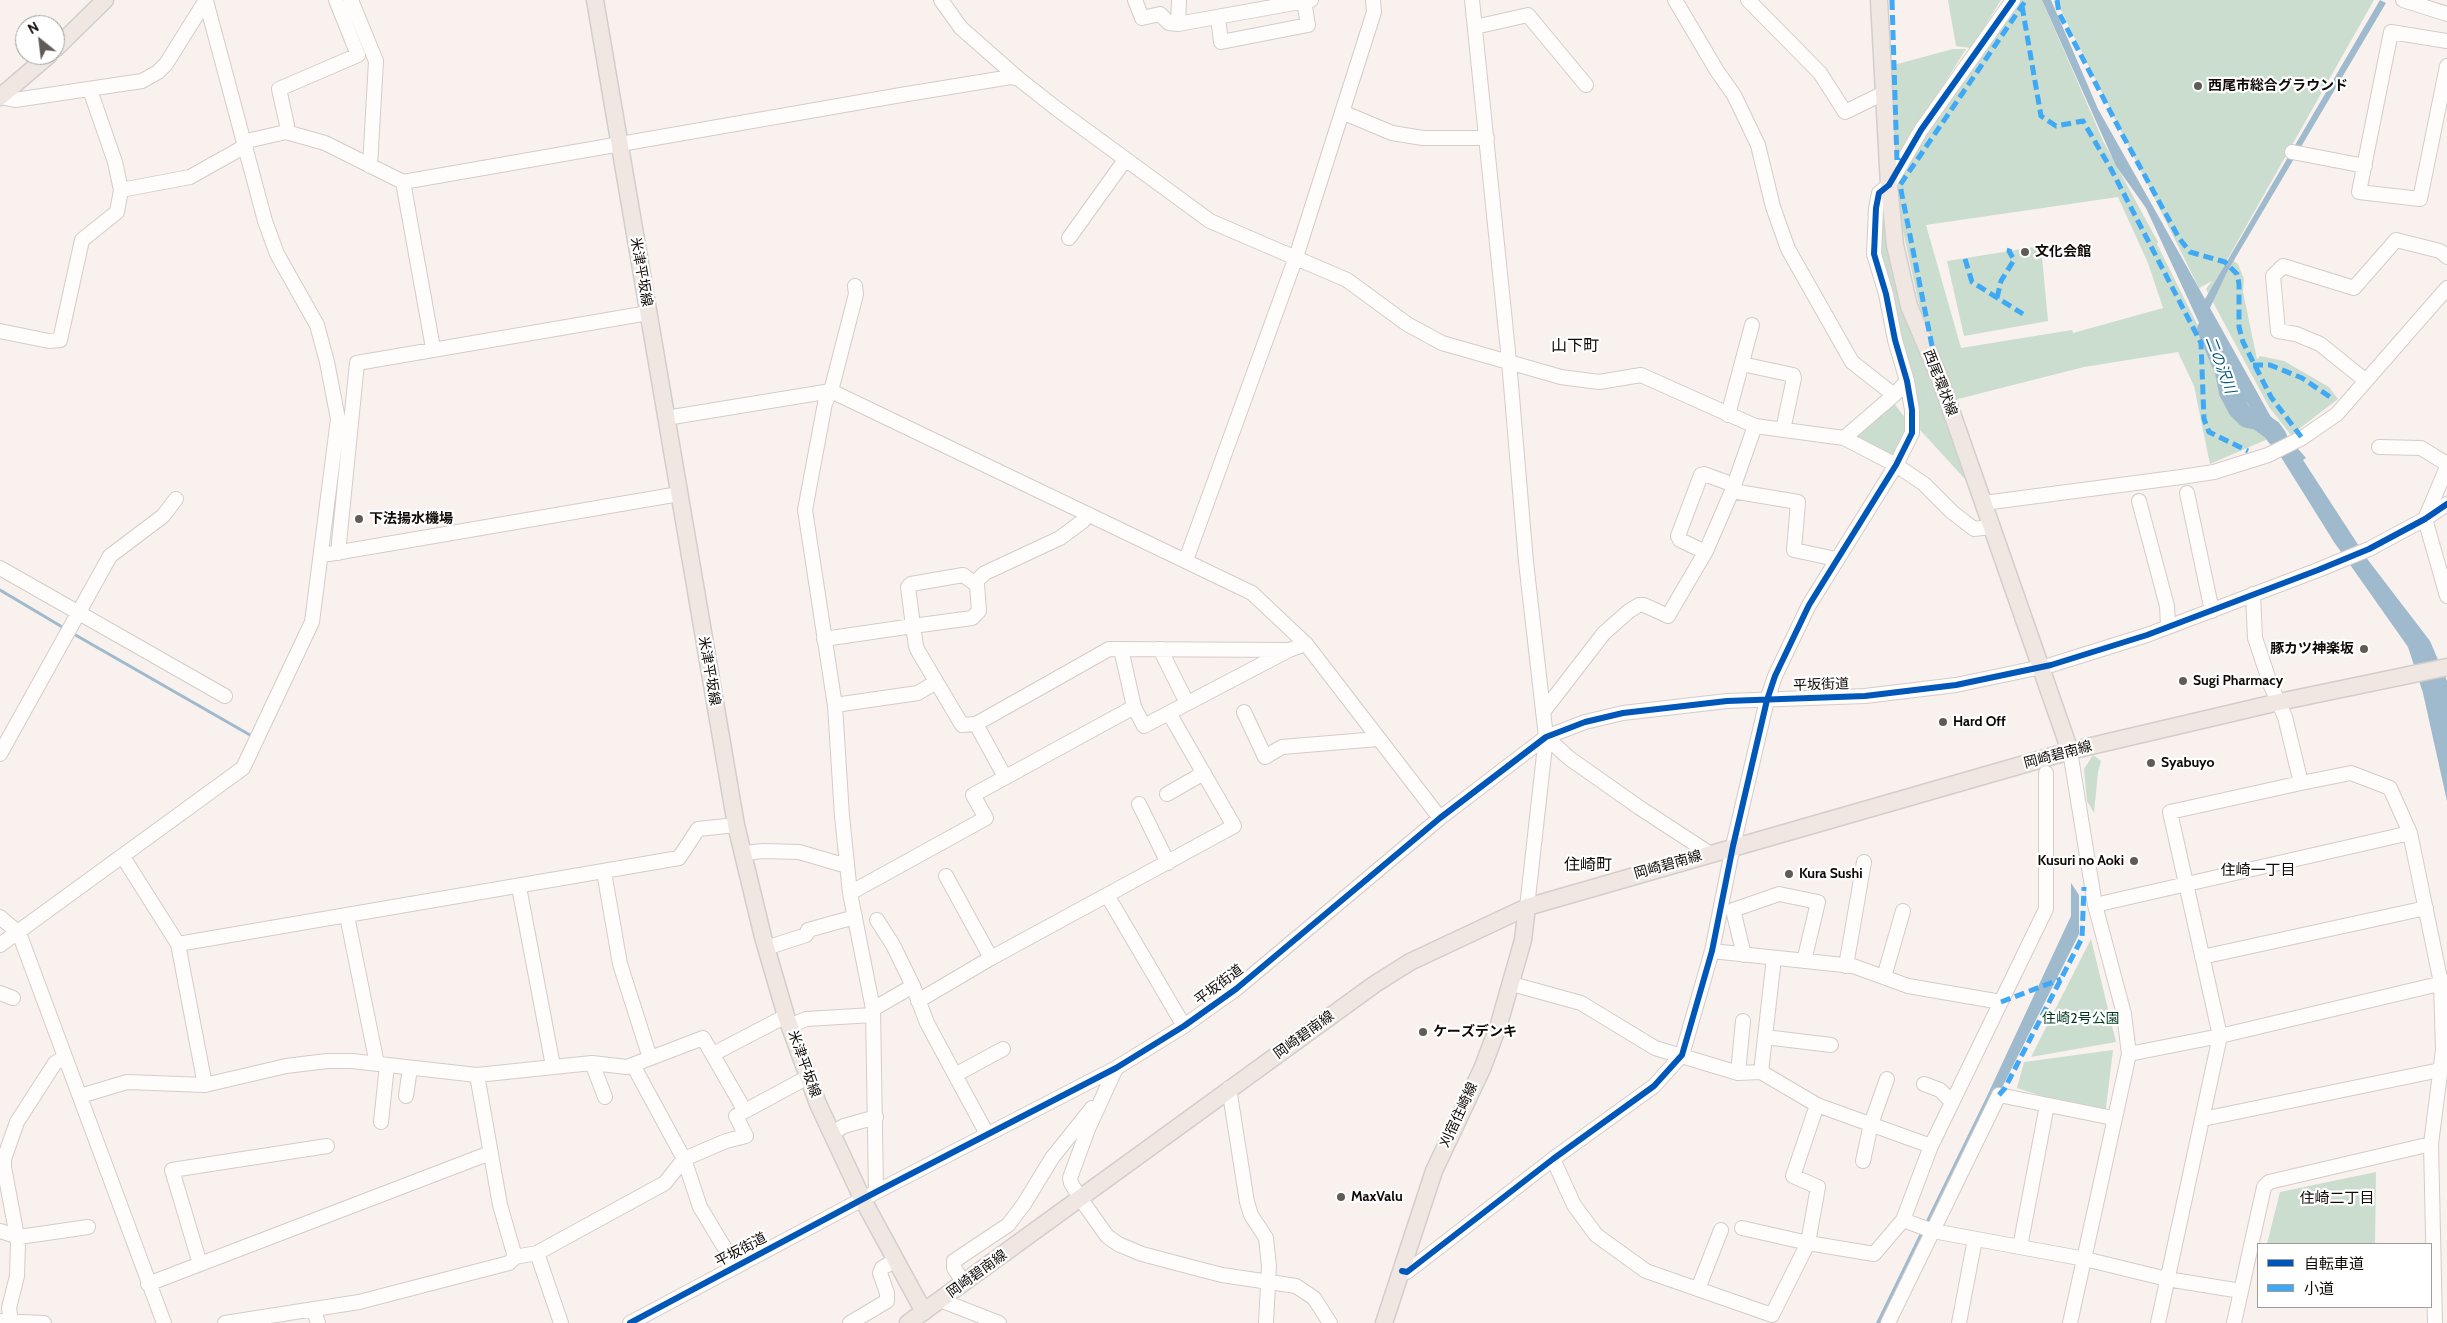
<!DOCTYPE html>
<meta charset="utf-8">
<style>
body{margin:0}
#map{position:relative;width:2447px;height:1323px;overflow:hidden;background:#f8f1ee;font-family:Cabin,"Noto Sans JP",sans-serif}
canvas{display:block}
.legend{position:absolute;left:2257px;top:1243px;width:175px;height:65px;box-sizing:border-box;background:#fff;border:1px solid #9f9d9c;margin:0;padding:6px 9px;list-style:none;font-size:15px;color:#100a07}
.legend li{display:flex;align-items:center;gap:10px;height:25px}
.legend b{width:25px;border:1px solid #9f9d9c}
.north{position:absolute;left:15px;top:15px;width:50px;height:50px;box-sizing:border-box;background:#fff;border:1px solid #9f9d9c;border-radius:50%;rotate:331deg;font-size:14px;font-weight:700;line-height:20px;text-align:center;color:#100a07}
.north::after{content:'';display:block;margin:auto;width:18px;height:22px;background:#615b58;clip-path:polygon(50% 0,100% 100%,50% 72%,0 100%)}
</style>
<div id="map">
<canvas width="2447" height="1323"></canvas>
<ul class="legend">
<li><b style="height:6px;background:#0057b8"></b>自転車道</li>
<li><b style="height:6px;background:#3fa9f5"></b>小道</li>
</ul>
<div class="north">N</div>
</div>
<script>
const g = document.querySelector('canvas').getContext('2d');
g.lineJoin = 'round';
function fill(path, color) {
  g.fillStyle = color;
  g.fill(path, 'evenodd');
}
function shape(rows) {
  const path = new Path2D();
  for (const r of rows) {
    path.moveTo(r[0], r[1]);
    for (let i = 2; i < r.length; i += 2) path.lineTo(r[i], r[i + 1]);
  }
  return path;
}
function strokePath(path, color, width, dash) {
  g.strokeStyle = color;
  g.lineWidth = width;
  g.lineCap = dash ? 'butt' : 'round';
  g.setLineDash(dash || []);
  g.stroke(path);
}
function label(font, color, halo, rows, align = 'center') {
  g.font = font + ' Cabin,"Noto Sans JP",sans-serif';
  g.lineWidth = 4.5;
  g.setLineDash([]);
  g.textBaseline = 'middle';
  g.strokeStyle = halo;
  g.fillStyle = color;
  for (const [text, x, y, turn = 0] of rows) {
    g.save();
    g.translate(x, y);
    g.rotate((+turn || 0) * Math.PI / 180);
    g.textAlign = isNaN(turn) ? turn : align;
    if (halo) g.strokeText(text, 0, 0);
    g.fillText(text, 0, 0);
    g.restore();
  }
}
fill(shape([
 [1948,0,2001,0,1975,42,2005,0,2042,0,2104,143,2158,242,2157,244,2218,366,2211,372,2216,369,2229,409,2268,439,2210,464,2194,386,2178,352,2084,367,1954,400,1942,359,1938,360,1919,304,1894,189,1890,66,1953,49,1966,49,1942,87,1971,48,1956,46],
 [2118,197,2148,263,2163,308,2073,333,2072,330,1961,348,1926,225],
 [2056,0,2374,0,2223,267,2231,259,2238,264,2244,279,2243,292,2257,359,2260,356,2284,361,2329,387,2338,399,2291,435,2269,407,2206,289,2212,281,2199,288],
 [1881,204,1911,330,1932,379,1965,479,1920,430,1916,418,1877,255],
 [2041,246,2048,321,1964,336,1947,261],
 [1893,402,1906,419,1905,433,1895,459,1850,438],
 [2093,755,2101,761,2098,772,2094,813,2087,801,2084,769],
 [2091,939,2116,1042,2031,1057],
 [2113,1050,2105,1116,2017,1088,2024,1062],
 [2376,1172,2375,1244,2267,1244,2280,1192]
]), '#cbddce');
fill(shape([
 [2042,0,2051,0,2098,109,2205,299,2380,0,2386,3,2227,272,2210,308,2272,419,2306,458,2303,460,2368,560,2430,641,2447,681,2447,801,2423,693,2408,647,2334,542,2246,401,2264,436,2237,417,2213,354,2229,372,2200,325,2146,208,2116,166],
 [2071,883,2079,895,2079,934,1884,1323,1876,1323,1987,1096,2071,916]
]), '#9ebacc');
strokePath(shape([
 [0,590,64,628],
 [72,633,250,735]
]), '#9ebacc', 3);
strokePath(shape([
 [2207,329,2225,372,2229,392,2238,409,2247,418,2258,420,2272,430,2277,437]
]), '#9ebacc', 20);
const minor = shape([
 [351,0,376,61,370,166],
 [941,0,961,28,1019,79,1057,109,1210,221,1347,280,1407,324,1442,343,1561,377,1599,382,1641,375,1755,426,1844,438,1896,465,1924,484,1952,512,1974,529,1990,527],
 [1135,0,1142,18,1160,14,1169,23,1178,24,1311,0],
 [1472,0,1509,361,1526,562,1546,737,1527,907],
 [1675,0,1717,71,1734,95,1758,145,1773,207,1788,249,1852,362,1894,395,1907,381],
 [1748,0,1820,73,1845,112,1884,93],
 [2403,0,2447,14],
 [1218,17,1221,42,1308,25,1304,1],
 [1178,24,1179,0],
 [1475,27,1528,15,1586,85],
 [2447,41,2391,32,2359,192,2420,199,2447,66],
 [1,97,15,100,142,81,158,72,166,64,206,0],
 [1342,112,1392,133,1423,138,1487,138],
 [286,132,287,125,279,89,358,55,336,0],
 [2292,152,2365,166],
 [403,182,433,348],
 [121,190,190,177,240,149,251,140,286,132,325,143,403,182,901,95,1011,77,1019,79],
 [1069,238,1125,160],
 [855,286,856,294,831,391,825,403,805,510,835,706,842,816,850,893,873,1009,876,1192],
 [0,331,49,341,60,340,82,240,117,212,121,190,115,162,90,90],
 [1742,364,1793,375,1794,378,1783,430],
 [2366,381,2320,344,2296,334,2278,331,2273,276,2283,266,2354,288,2396,240,2440,251,2447,257],
 [1728,415,1752,325],
 [666,418,831,391,1252,593,1306,644,1440,818],
 [1844,438,1894,395],
 [2379,447,2421,448,2447,464],
 [2447,467,2425,519,2447,596],
 [1732,491,1798,502,1794,550,1836,559],
 [2187,493,2212,611],
 [2139,501,2167,606,2168,627],
 [1984,503,2181,477,2214,472,2268,455,2302,438,2337,414,2447,288],
 [1705,552,1680,540,1678,536,1701,475,1704,474,1734,485],
 [338,553,357,363,648,313],
 [329,554,679,494],
 [1186,560,1296,257,1374,12,1373,0],
 [0,568,225,696],
 [974,583,985,573,1060,538,1083,521,1088,514],
 [824,639,913,626,972,618,979,611,977,585,963,575,911,584,908,587,913,626,916,646,918,651,962,725,976,724],
 [1121,649,1134,707],
 [1160,649,1187,703],
 [835,705,918,693,936,682],
 [1244,712,1265,757,1282,747,1378,739],
 [1543,712,1604,633,1629,611,1639,605,1644,605,1668,616,1706,551,1732,491,1755,426],
 [1546,737,1569,758,1640,808,1709,853],
 [2070,751,2095,905,2124,1014,2129,1054,2070,1323],
 [0,754,110,556,163,516,176,499],
 [1005,777,976,724,1109,649,1288,650],
 [2301,783,2351,773,2390,788,2410,833],
 [1167,794,1204,773],
 [1139,804,1168,863],
 [744,853,763,851,799,852,847,866],
 [123,857,178,944,205,1085],
 [604,872,620,964,650,1058],
 [946,876,991,958],
 [519,887,553,1066],
 [850,893,986,818,973,795,1134,707,1144,726,1289,650,1306,644],
 [1107,895,1184,1026],
 [2095,905,2410,833,2441,983,2443,1050,2431,1144,2435,1323],
 [347,916,377,1064],
 [0,917,19,933,164,1323],
 [877,920,893,945,913,986,927,1023,987,1134],
 [178,944,679,858,698,829,736,825],
 [0,945,243,768,312,622,338,419,327,362,317,325,277,254,265,221,206,1],
 [766,948,806,935,808,930,855,917],
 [1712,951,1853,966,1908,986,2001,1002],
 [1744,955,1733,910,1779,894,1818,902,1804,961],
 [2202,957,2426,908],
 [1846,966,1864,862],
 [1884,977,1903,911],
 [1512,984,1581,1003,1655,1048,1738,1073,1761,1072,1817,1105,1931,1146],
 [0,993,13,998],
 [918,1001,991,958,1234,826,1169,713],
 [873,1009,913,986],
 [790,1026,806,1019,873,1015],
 [1765,1037,1831,1045],
 [713,1054,786,1016],
 [2129,1054,2220,1036,2447,982],
 [592,1063,605,1097],
 [633,1065,684,1159,700,1207,736,1267],
 [1116,1068,1088,1129,1070,1178,1071,1183,1080,1198,1107,1236,1118,1244,1142,1254,1195,1268,1222,1275,1296,1286,1314,1298,1330,1323],
 [1761,1072,1774,958],
 [1738,1073,1743,1021],
 [477,1075,592,1063,627,1067,703,1038,745,1111,808,1077],
 [955,1075,1003,1049],
 [1924,1084,1940,1090,1952,1102],
 [1229,1088,1247,1202,1251,1215,1266,1238,1269,1266,1266,1323],
 [80,1096,127,1082,205,1085,286,1066,327,1061,352,1061,477,1075,500,1205,515,1257],
 [406,1096,410,1068],
 [2203,1119,2440,1070],
 [381,1122,387,1065],
 [832,1133,844,1126,876,1117],
 [1553,1159,1574,1205,1596,1235,1646,1271,1772,1315,1808,1243,1874,1254,1903,1220,1931,1146,2046,909,2046,773],
 [1863,1161,1871,1124,1887,1079],
 [1903,1220,1933,1231,2085,1259,2167,1279,2241,1291],
 [1742,1228,1808,1243,1818,1187,1793,1176,1817,1105],
 [0,1231,19,1237,88,1227],
 [2020,1247,2047,1105],
 [537,1253,665,1183,684,1159,726,1141,746,1136,736,1116,745,1111],
 [200,1264,172,1170,327,1146],
 [1402,1271,1407,1272,1553,1159,1654,1086,1682,1055,1712,951,1733,846,1767,700,1775,676,1809,605,1896,465,1912,433,1912,410,1907,381,1895,340,1886,294,1874,254,1876,208,1879,193,1889,185,1921,130,2013,0],
 [964,1283,954,1268,954,1261,1008,1225,1024,1204,1052,1158,1092,1108],
 [148,1284,490,1153],
 [1698,1289,1721,1230],
 [940,1300,999,1323],
 [314,1311,318,1323],
 [0,1321,44,1323],
 [11,1322,9,1308,17,1276,18,1242,4,1167,4,1159,17,1122,55,1063,65,1057],
 [225,1323,359,1302,509,1263,515,1257,537,1253,561,1323],
 [630,1323,876,1192,1116,1068,1184,1026,1236,989,1440,818,1546,737,1585,722,1623,713,1727,701,1865,696,1956,685,2051,665,2147,635,2318,570,2369,549,2425,519,2447,504],
 [850,1323,887,1301,887,1293,880,1273,882,1268,896,1260],
 [1888,1323,1999,1095,2113,1118],
 [1959,1323,1975,1239],
 [2158,1323,2220,1036,2170,812,2301,783,2285,717,2271,686,2255,638,2253,594],
 [2234,1323,2264,1187,2269,1182,2431,1144]
]);
const major = shape([
 [595,0,736,825,763,937,786,1016,818,1104,863,1200,924,1312],
 [1879,0,1889,185,1895,245,1909,306,1940,379,2070,751],
 [55,49,105,0],
 [0,97,49,55],
 [908,1323,1375,984,1410,962,1527,907,2070,751,2279,702,2447,667],
 [1384,1323,1434,1171,1482,1069,1499,1024,1523,940,1527,907]
]);
strokePath(minor, '#d4ccc9', 16);
strokePath(major, '#d2cecc', 19);
strokePath(minor, '#fefdfc', 14);
strokePath(major, '#f0e7e2', 16);
strokePath(shape([
 [1892,0,1897,162,1900,158],
 [2057,0,2059,13,2122,134,2179,238,2190,252,2225,262,2237,274,2239,284,2239,327,2243,342,2271,397,2302,438],
 [2022,6,2041,116,2056,126,2083,121,2111,169,2201,343,2204,419,2209,432,2248,451],
 [1965,259,1972,282,2023,314],
 [1997,298,2001,281,2014,260,2009,251,2010,248],
 [1932,346,1900,185,2026,0],
 [2253,365,2270,365,2302,378,2333,399],
 [2001,1002,2061,979],
 [1999,1095,2005,1088,2082,938,2084,887]
]), '#3fa9f5', 5, [10, 5]);
strokePath(shape([
 [1402,1271,1407,1272,1553,1159,1654,1086,1682,1055,1712,951,1733,846,1767,700,1775,676,1809,605,1896,465,1912,433,1912,410,1907,381,1895,340,1886,294,1874,254,1876,208,1879,193,1889,185,1921,130,2013,0],
 [630,1323,876,1192,1116,1068,1184,1026,1236,989,1440,818,1546,737,1585,722,1623,713,1727,701,1865,696,1956,685,2051,665,2147,635,2318,570,2369,549,2425,519,2447,504]
]), '#0057b8', 6);
for (const [x, y, r, color] of [
 [2198,86,5,"#615b58"],
 [2025,252,5,"#615b58"],
 [359,519,5,"#615b58"],
 [2364,649,5,"#615b58"],
 [2183,681,5,"#615b58"],
 [1943,722,5,"#615b58"],
 [2151,763,5,"#615b58"],
 [2134,861,5,"#615b58"],
 [1789,874,5,"#615b58"],
 [1423,1032,5,"#615b58"],
 [1341,1197,5,"#615b58"]
]) {
  const dot = new Path2D();
  dot.arc(x, y, r, 0, 2 * Math.PI);
  g.fillStyle = color;
  g.fill(dot);
  strokePath(dot, '#fff', 2);
}
label('bold 14px', '#100a07', '#fff', [
 ["西尾市総合グラウンド",2208,86],
 ["文化会館",2035,252],
 ["下法揚水機場",369,519],
 ["豚カツ神楽坂",2354,649,"right"],
 ["Sugi Pharmacy",2193,681],
 ["Hard Off",1953,722],
 ["Syabuyo",2161,763],
 ["Kusuri no Aoki",2124,861,"right"],
 ["Kura Sushi",1799,874],
 ["ケーズデンキ",1433,1032],
 ["MaxValu",1351,1197]
], 'left');
label('14px', '#100a07', '#fff', [
 ["米津平坂線",641,272,80],
 ["西尾環状線",1940,383,69],
 ["米津平坂線",709,671,80],
 ["平坂街道",1821,685,-2],
 ["岡崎碧南線",2058,755,-15],
 ["岡崎碧南線",1668,865,-16],
 ["平坂街道",1219,985,-37],
 ["岡崎碧南線",1304,1035,-36],
 ["米津平坂線",804,1064,70],
 ["刈宿住崎線",1459,1115,-65],
 ["平坂街道",741,1250,-28],
 ["岡崎碧南線",977,1274,-36]
]);
label('14px', '#013920', '#fff', [
 ["住崎2号公園",2081,1019]
]);
label('italic 15px', '#05577b', '#fff', [
 ["二の沢川",2220,365,69]
]);
label('15px', '#100a07', '#fff', [
 ["住崎一丁目",2258,871],
 ["住崎二丁目",2337,1199]
]);
label('16px', '#100a07', '#fff', [
 ["山下町",1575,346],
 ["住崎町",1588,865]
]);
</script>
